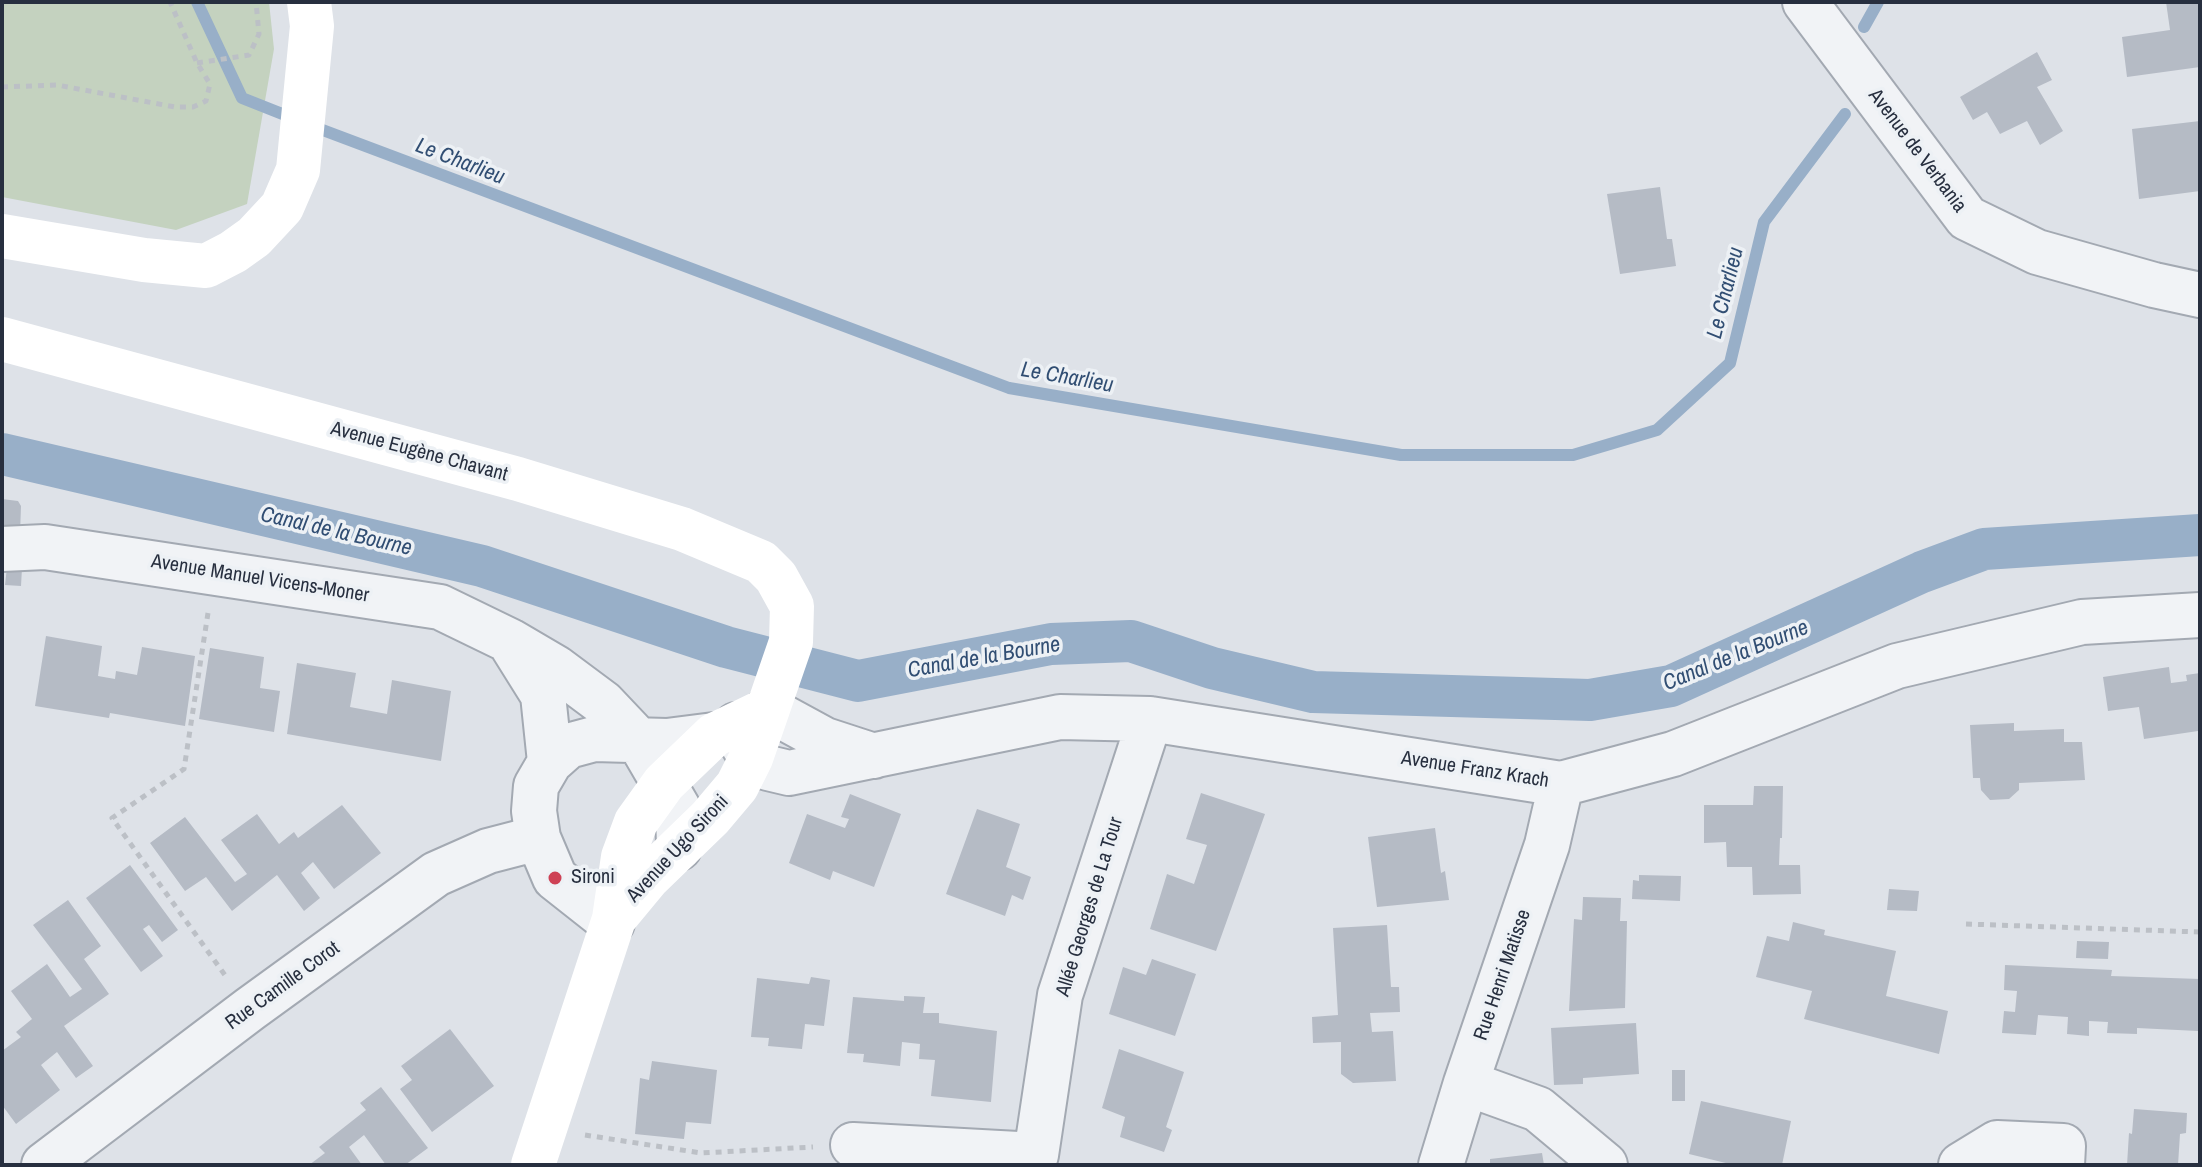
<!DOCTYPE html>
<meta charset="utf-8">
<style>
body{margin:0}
#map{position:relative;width:2202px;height:1167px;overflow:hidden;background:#dee2e8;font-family:"Archivo Narrow",sans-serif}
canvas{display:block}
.frame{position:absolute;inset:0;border:4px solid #272f3f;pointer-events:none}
</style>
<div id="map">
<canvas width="2202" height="1167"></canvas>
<div class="frame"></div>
</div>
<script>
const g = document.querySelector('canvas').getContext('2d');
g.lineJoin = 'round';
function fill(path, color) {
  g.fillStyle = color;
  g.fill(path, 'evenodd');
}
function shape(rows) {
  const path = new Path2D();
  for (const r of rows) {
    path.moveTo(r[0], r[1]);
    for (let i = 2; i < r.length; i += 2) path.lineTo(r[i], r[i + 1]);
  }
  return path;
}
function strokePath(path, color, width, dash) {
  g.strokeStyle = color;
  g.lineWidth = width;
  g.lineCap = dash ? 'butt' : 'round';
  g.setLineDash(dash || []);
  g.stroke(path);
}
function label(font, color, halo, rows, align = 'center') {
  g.font = font + ' "Archivo Narrow",sans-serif';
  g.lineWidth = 7;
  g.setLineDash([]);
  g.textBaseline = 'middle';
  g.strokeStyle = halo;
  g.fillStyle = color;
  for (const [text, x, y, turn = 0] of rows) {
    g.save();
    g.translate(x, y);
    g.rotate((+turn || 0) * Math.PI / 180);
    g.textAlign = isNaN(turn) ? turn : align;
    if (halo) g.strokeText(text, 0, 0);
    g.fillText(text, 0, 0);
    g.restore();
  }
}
fill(shape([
 [2,2,269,2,274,49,247,204,176,230,2,197]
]), '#c4d2bf');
strokePath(shape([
 [197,2,242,98,295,119],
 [1864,27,1878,2],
 [312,126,1009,388,1401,455,1573,455,1657,430,1730,363,1764,222,1845,114]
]), '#98afc8', 12);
strokePath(shape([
 [2,454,482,566,726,647,858,681,1051,644,1131,641,1212,668,1313,692,1590,700,1671,686,1922,572,1984,549,2200,535]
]), '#98afc8', 42);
fill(shape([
 [2166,2,2200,2,2200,67,2127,77,2122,37,2170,30],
 [2037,52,2052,80,2037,87,2063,131,2040,145,2027,121,2000,134,1987,112,1973,120,1960,97],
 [2200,121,2200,191,2139,199,2132,129],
 [1660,187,1667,239,1672,239,1676,266,1620,274,1607,194],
 [2,499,18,501,21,506,20,534,2,535],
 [7,567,22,568,21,586,5,585],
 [46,636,102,646,98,676,115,679,116,671,137,675,142,647,195,656,185,726,110,713,109,718,35,706],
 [210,648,264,657,260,688,280,691,274,732,199,719],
 [297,663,356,673,350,707,387,714,392,680,451,691,441,761,287,734],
 [2169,667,2171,683,2187,681,2186,675,2200,673,2198,731,2144,739,2139,707,2108,711,2103,677],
 [2014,723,2014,731,2064,729,2064,742,2082,742,2085,780,2019,783,2019,790,2009,799,1990,800,1981,790,1980,778,1973,778,1970,725],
 [1754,786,1783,786,1782,838,1780,838,1779,865,1800,865,1801,894,1753,895,1752,867,1727,867,1726,842,1704,843,1704,805,1753,805],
 [1201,793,1265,814,1216,951,1150,929,1167,874,1194,884,1207,845,1186,839],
 [850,794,901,814,874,887,833,871,830,880,789,863,807,814,845,828,849,819,841,817],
 [342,805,381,853,334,889,313,862,301,873,320,898,304,911,277,875,232,911,206,877,185,891,150,843,185,817,235,882,247,874,221,840,257,814,279,844,294,832,298,838],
 [977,809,1020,824,1006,867,1031,877,1023,900,1012,895,1005,916,946,894],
 [1435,828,1441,873,1445,871,1449,900,1377,907,1368,837],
 [130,865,178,930,162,942,149,925,143,929,163,956,141,972,86,898],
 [1639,875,1681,876,1680,901,1632,899,1633,880,1639,881],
 [1889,889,1919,891,1917,911,1887,910],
 [1583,897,1621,898,1620,921,1627,921,1625,1008,1569,1011,1574,919,1582,920],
 [68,900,101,946,84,959,109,994,64,1026,93,1066,76,1078,57,1052,41,1065,60,1090,16,1124,2,1105,2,1051,21,1037,16,1032,32,1019,11,991,47,964,70,997,82,989,33,925],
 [1793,922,1825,930,1824,935,1896,951,1886,996,1948,1011,1939,1054,1804,1019,1812,991,1756,977,1767,936,1789,941],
 [1387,925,1391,987,1399,987,1400,1012,1370,1013,1372,1032,1393,1031,1396,1081,1353,1083,1341,1074,1341,1042,1313,1043,1312,1017,1338,1015,1333,928],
 [2077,941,2109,942,2108,959,2076,958],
 [1152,959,1196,974,1175,1036,1109,1014,1123,967,1146,975],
 [2005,965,2112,970,2111,976,2200,979,2198,1031,2137,1028,2137,1034,2107,1033,2108,1022,2089,1021,2089,1036,2067,1034,2068,1017,2038,1015,2036,1035,2002,1033,2004,1011,2015,1012,2017,991,2004,990],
 [811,977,830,980,824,1026,805,1024,802,1049,768,1046,769,1038,751,1037,757,978,809,984],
 [904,996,925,997,923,1013,939,1013,939,1023,997,1031,991,1102,931,1096,935,1060,919,1059,920,1044,902,1042,900,1066,863,1062,864,1054,847,1053,853,997,904,1001],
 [1636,1023,1639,1074,1583,1078,1583,1084,1554,1085,1551,1028],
 [450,1029,494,1086,432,1132,400,1089,412,1080,401,1066],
 [1119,1049,1184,1072,1166,1127,1172,1130,1164,1152,1120,1137,1125,1117,1102,1108],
 [652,1061,717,1070,711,1124,686,1122,684,1139,635,1134,640,1078,649,1080],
 [1672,1070,1685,1070,1685,1101,1672,1101],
 [381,1087,428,1148,405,1165,386,1165,364,1135,349,1147,362,1165,309,1165,325,1153,319,1147,366,1110,360,1103],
 [1701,1101,1791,1121,1782,1165,1734,1165,1689,1154],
 [2134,1109,2187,1113,2186,1133,2180,1134,2178,1165,2127,1165,2129,1133,2132,1134],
 [1542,1153,1544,1165,1490,1165,1490,1159]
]), '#b5bbc5');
const street = shape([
 [1805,2,1967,218,2037,252,2154,285,2200,295],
 [2,549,45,547,440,607,510,641,556,668,603,703,639,741,678,808,679,848],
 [513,647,543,695,550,762],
 [768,709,825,740,874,756],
 [736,725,740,740,751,758,768,768,789,773,1060,717,1150,719,1561,784,1673,754,1897,666,2082,622,2200,615],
 [612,923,555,878,538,838,534,811,536,786,550,762,568,746,594,739,667,741,714,735],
 [1466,1083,1538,1109,1605,1165],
 [853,1145,1036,1155,1060,995,1150,719],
 [44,1165,250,1009,436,874,488,851,538,838],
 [1441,1165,1466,1083,1547,845,1561,784],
 [1961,1165,1997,1143,2063,1146,2062,1165]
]);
strokePath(street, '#a3a9b2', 48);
strokePath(shape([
 [197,63,249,55,259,34,256,2],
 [2,87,57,85,175,107,193,107,206,101,210,84,197,63,170,2],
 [208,613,184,769,112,818,227,978],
 [1966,924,2200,932],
 [585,1135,701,1153,813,1147]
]), '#bcc0c6', 5, [6, 6]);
strokePath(street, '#f1f3f6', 44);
strokePath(shape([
 [2,236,144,260,206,266,233,252,254,237,282,207,298,170,312,26,309,2],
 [2,339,518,479,682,529,761,562,776,577,792,606,791,642,751,758,737,786,710,818,648,878,614,919,533,1165],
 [614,919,623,857,636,822,664,783,714,735,768,709]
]), '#fff', 44);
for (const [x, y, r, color] of [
 [555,878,8,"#ce4155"]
]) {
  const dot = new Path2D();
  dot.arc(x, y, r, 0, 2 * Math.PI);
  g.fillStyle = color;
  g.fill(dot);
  strokePath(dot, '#edf1f5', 3);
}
label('20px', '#272f3f', '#edf1f5', [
 ["Avenue de Verbania",1917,151,53],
 ["Avenue Eugène Chavant",419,452,15],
 ["Avenue Manuel Vicens-Moner",260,579,9],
 ["Avenue Franz Krach",1475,770,9],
 ["Avenue Ugo Sironi",678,849,-47],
 ["Allée Georges de La Tour",1090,907,-73],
 ["Rue Henri Matisse",1503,975,-71],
 ["Rue Camille Corot",283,986,-36]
]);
label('20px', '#272f3f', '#edf1f5', [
 ["Sironi",571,878]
], 'left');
label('italic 22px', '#314e73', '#edf1f5', [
 ["Le Charlieu",460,162,21],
 ["Le Charlieu",1726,293,-76],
 ["Le Charlieu",1067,378,10],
 ["Canal de la Bourne",336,532,13],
 ["Canal de la Bourne",1736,656,-22],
 ["Canal de la Bourne",984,658,-10]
]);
</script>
